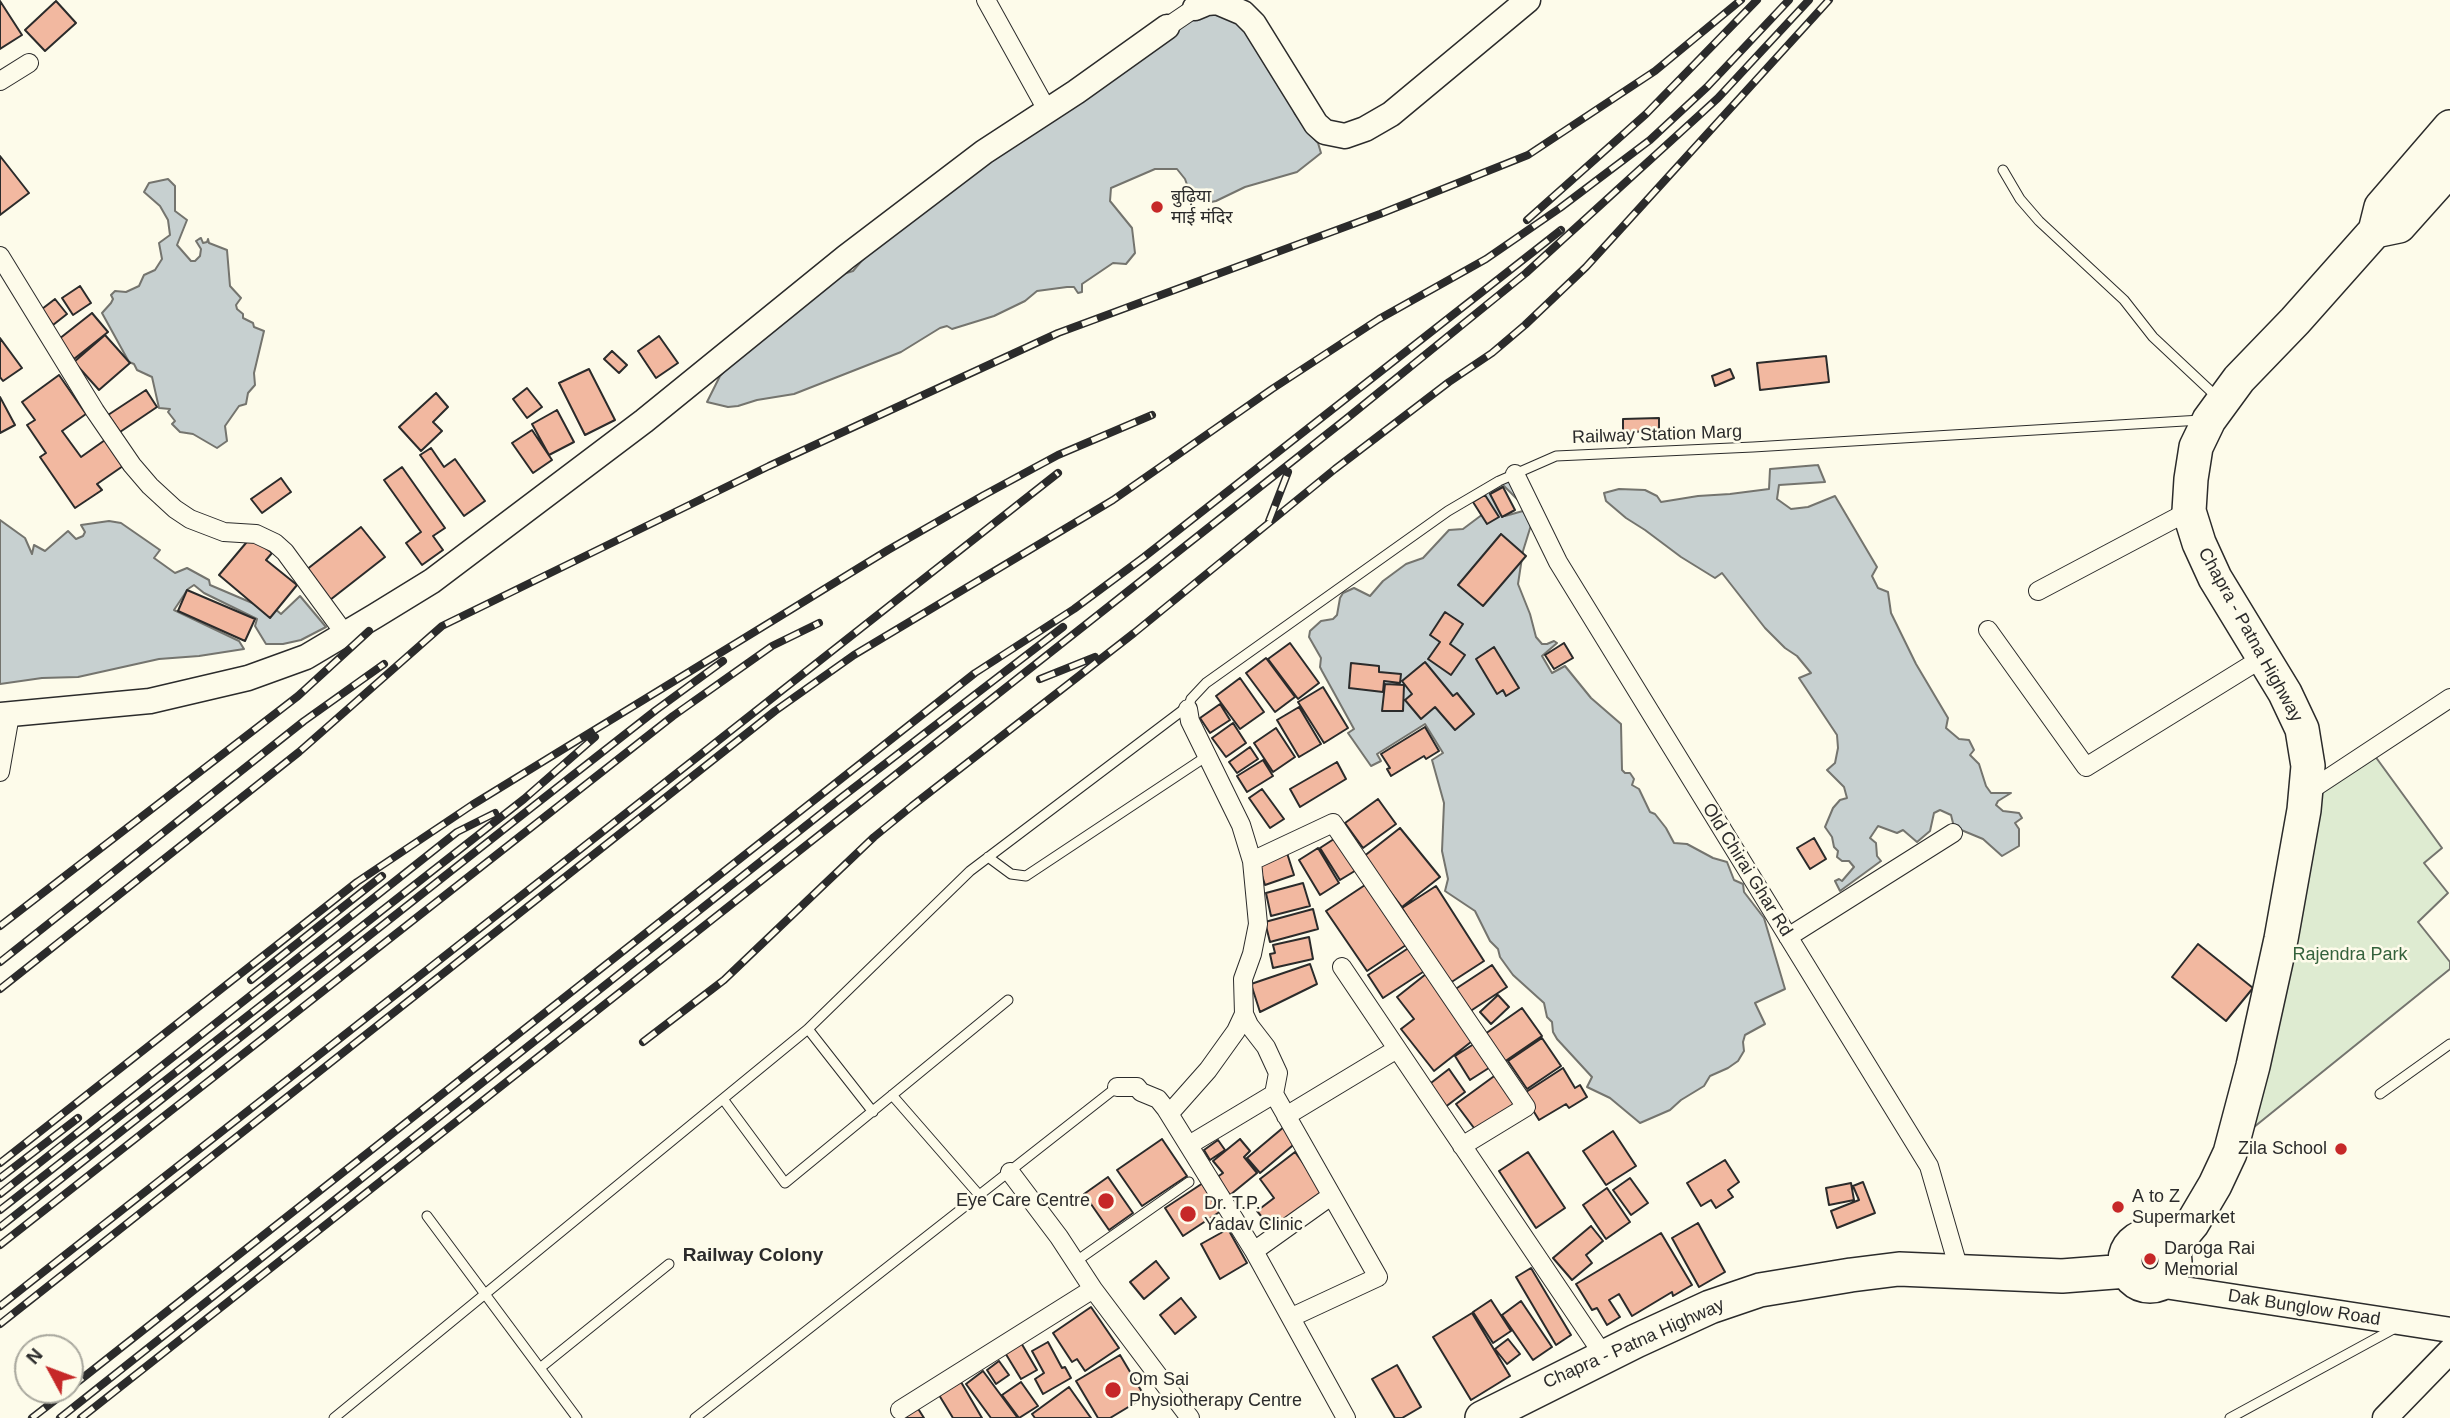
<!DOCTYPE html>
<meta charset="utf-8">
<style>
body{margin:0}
#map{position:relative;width:2450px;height:1418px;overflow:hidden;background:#fdfbea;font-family:Arial,sans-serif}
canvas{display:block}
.north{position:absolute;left:14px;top:1334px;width:70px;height:70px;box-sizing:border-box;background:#fdfbea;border:2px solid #a9a89e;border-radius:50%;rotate:311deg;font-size:19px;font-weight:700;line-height:28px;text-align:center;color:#2b2b2b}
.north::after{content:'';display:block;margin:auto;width:24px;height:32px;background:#c62828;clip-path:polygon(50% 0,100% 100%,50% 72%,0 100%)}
</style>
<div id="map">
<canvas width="2450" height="1418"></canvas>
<div class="north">N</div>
</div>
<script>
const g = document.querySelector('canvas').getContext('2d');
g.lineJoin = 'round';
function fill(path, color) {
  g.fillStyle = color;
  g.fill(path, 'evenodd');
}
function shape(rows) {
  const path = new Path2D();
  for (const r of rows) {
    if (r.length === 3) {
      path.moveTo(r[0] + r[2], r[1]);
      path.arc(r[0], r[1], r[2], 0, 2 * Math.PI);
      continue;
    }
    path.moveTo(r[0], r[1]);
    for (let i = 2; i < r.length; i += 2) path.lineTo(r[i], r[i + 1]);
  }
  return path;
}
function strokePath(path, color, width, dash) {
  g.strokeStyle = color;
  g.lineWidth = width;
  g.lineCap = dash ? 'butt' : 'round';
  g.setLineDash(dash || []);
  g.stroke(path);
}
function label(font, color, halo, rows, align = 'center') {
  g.font = font + ' Arial,"Noto Sans Devanagari",sans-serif';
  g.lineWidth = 5;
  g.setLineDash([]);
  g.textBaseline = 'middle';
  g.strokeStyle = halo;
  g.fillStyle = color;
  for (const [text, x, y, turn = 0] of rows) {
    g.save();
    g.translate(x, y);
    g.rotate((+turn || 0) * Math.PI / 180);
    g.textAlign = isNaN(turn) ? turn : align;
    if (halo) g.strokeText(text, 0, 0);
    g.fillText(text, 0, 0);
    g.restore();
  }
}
const green = shape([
 [2372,752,2442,848,2424,863,2448,893,2418,922,2450,962,2450,969,2233,1144,2308,794,2372,752]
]);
fill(green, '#deebd1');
strokePath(green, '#74746e', 2);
const water = shape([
 [1202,10,1234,13,1291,103,1295,114,1309,133,1318,143,1321,153,1316,157,1297,172,1245,187,1216,201,1206,203,1190,193,1185,179,1177,169,1155,169,1111,188,1110,201,1132,228,1135,253,1126,264,1113,263,1082,284,1082,292,1078,293,1074,287,1067,287,1037,291,1025,301,994,316,952,329,947,326,940,328,901,352,794,394,757,400,738,406,728,407,707,402,720,376,735,359,840,275,853,271,864,258,896,229,1202,10],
 [168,179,175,186,175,211,187,220,177,245,191,261,195,261,200,256,201,249,196,241,199,239,201,238,203,243,207,242,208,239,209,243,227,250,230,286,241,298,236,305,237,309,243,314,243,318,253,323,254,327,264,331,254,373,255,385,248,393,246,404,239,406,225,426,227,441,217,448,193,434,180,432,172,424,175,421,168,412,170,409,159,408,152,377,137,370,134,364,129,362,102,313,111,303,113,299,111,295,115,291,126,292,139,286,144,275,155,270,162,259,159,243,170,235,168,220,160,206,144,192,149,183,168,179],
 [1818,465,1825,482,1779,485,1777,499,1791,509,1808,507,1835,496,1877,567,1872,576,1878,588,1888,592,1891,613,1916,664,1948,718,1946,728,1959,739,1969,740,1974,750,1970,755,1979,764,1986,786,1991,793,2011,793,1998,801,1996,805,2003,811,2019,813,2022,818,2015,823,2019,829,2019,846,2002,856,1983,839,1954,827,1951,815,1940,810,1934,813,1930,831,1917,842,1903,830,1897,833,1878,826,1870,838,1876,843,1877,856,1881,861,1840,891,1835,881,1839,879,1842,881,1854,867,1849,861,1842,861,1837,857,1838,851,1834,847,1832,837,1825,827,1833,808,1840,800,1847,798,1844,787,1827,770,1835,763,1838,748,1837,735,1799,678,1811,673,1797,656,1785,648,1765,628,1722,573,1715,578,1681,557,1645,530,1626,518,1606,501,1604,493,1619,489,1645,490,1657,496,1661,502,1698,496,1730,494,1769,489,1770,469,1818,465],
 [1509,480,1521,503,1504,486,1492,492,1505,516,1523,511,1532,522,1523,551,1518,584,1530,614,1536,637,1542,644,1547,644,1554,641,1557,643,1542,656,1552,673,1565,666,1591,698,1621,724,1622,770,1625,773,1630,773,1634,779,1632,785,1639,789,1650,812,1655,814,1666,828,1674,843,1687,844,1713,858,1727,862,1734,880,1743,884,1744,892,1764,918,1785,989,1755,1003,1765,1024,1745,1035,1743,1042,1744,1051,1738,1061,1728,1068,1710,1076,1704,1086,1681,1100,1670,1110,1640,1123,1610,1098,1587,1087,1592,1077,1557,1039,1553,1032,1552,1022,1547,1017,1544,1003,1513,975,1505,964,1500,957,1498,949,1490,941,1475,911,1445,891,1448,879,1442,851,1444,803,1432,760,1443,753,1425,724,1377,754,1381,761,1371,766,1348,733,1354,729,1322,671,1320,667,1321,658,1309,637,1310,631,1321,621,1333,619,1337,615,1340,598,1343,593,1354,588,1370,596,1383,581,1406,564,1423,558,1449,530,1463,529,1483,514,1482,508,1473,498,1509,480],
 [0,520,25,538,32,554,34,545,45,551,68,531,76,539,83,536,85,532,81,525,109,521,121,523,160,550,154,558,175,573,187,568,209,580,210,585,264,608,274,608,281,614,300,596,326,627,301,640,283,644,266,644,255,626,257,619,204,593,194,585,188,589,174,610,239,641,244,649,199,656,159,659,78,677,42,678,0,684,0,520]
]);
fill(water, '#c7d0d0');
strokePath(water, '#74746e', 2);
const building = shape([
 [0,1,22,35,0,49,0,1],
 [56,1,76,23,45,51,25,30,56,1],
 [0,156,29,193,0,215,0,156],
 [80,286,91,303,73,315,62,298,80,286],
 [55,299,67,314,53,325,42,309,55,299],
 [92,313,108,332,74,359,59,339,92,313],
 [105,335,130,363,99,390,74,362,105,335],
 [659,336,678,363,656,378,638,351,659,336],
 [0,338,22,368,3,381,0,377,0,338],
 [612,351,627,365,619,373,604,359,612,351],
 [1826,356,1829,382,1760,390,1757,363,1826,356],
 [589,369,615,420,585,435,559,383,589,369],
 [1730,369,1734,378,1715,386,1712,376,1730,369],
 [59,375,86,414,62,431,81,457,105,440,123,466,97,484,102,490,75,508,40,457,46,453,27,425,35,420,22,402,59,375],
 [527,388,542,407,527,418,513,399,527,388],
 [146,390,157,407,120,432,108,415,146,390],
 [436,393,448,407,433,422,442,431,421,451,399,427,436,393],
 [0,397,15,425,0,433,0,397],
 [557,410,574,442,549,455,532,424,557,410],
 [1659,418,1659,431,1623,432,1623,419,1659,418],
 [532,430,552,460,533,473,512,443,532,430],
 [431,448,444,467,455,459,485,501,464,516,420,455,431,448],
 [402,467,445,528,433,536,443,550,422,565,406,543,421,532,384,480,402,467],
 [281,478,291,492,262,513,251,499,281,478],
 [1503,487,1515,510,1502,517,1490,494,1503,487],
 [1485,495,1499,517,1487,524,1473,502,1485,495],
 [361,527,385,557,330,600,306,570,361,527],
 [1501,534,1526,556,1483,606,1458,585,1501,534],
 [251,537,272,553,266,560,297,585,270,618,219,575,251,537],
 [187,590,255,619,245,641,178,611,187,590],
 [1445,612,1463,624,1450,644,1465,655,1451,675,1428,659,1440,642,1430,635,1445,612],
 [1290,643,1319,683,1298,699,1268,659,1290,643],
 [1564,643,1573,658,1554,669,1545,655,1564,643],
 [1494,647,1519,688,1506,696,1503,690,1497,694,1476,659,1494,647],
 [1266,658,1295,697,1275,712,1246,673,1266,658],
 [1425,662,1453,696,1457,693,1474,714,1455,730,1435,707,1421,719,1405,700,1412,694,1402,681,1425,662],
 [1351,663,1379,666,1379,672,1401,674,1400,683,1384,681,1383,692,1349,688,1351,663],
 [1240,678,1264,712,1240,729,1216,696,1240,678],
 [1385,684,1404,685,1403,711,1382,711,1385,684],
 [1323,687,1348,728,1324,743,1298,702,1323,687],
 [1220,704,1230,720,1210,733,1200,718,1220,704],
 [1299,707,1321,744,1299,757,1277,720,1299,707],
 [1233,723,1246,743,1226,757,1212,738,1233,723],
 [1425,727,1439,751,1426,759,1424,756,1391,776,1387,769,1390,768,1381,754,1425,727],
 [1276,728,1295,757,1273,772,1254,743,1276,728],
 [1250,747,1258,759,1237,773,1229,762,1250,747],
 [1263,760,1273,776,1247,792,1237,776,1263,760],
 [1337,762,1346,779,1300,807,1290,789,1337,762],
 [1262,789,1284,819,1270,828,1249,798,1262,789],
 [1378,799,1396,824,1363,848,1345,823,1378,799],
 [1400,828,1440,877,1402,907,1363,857,1400,828],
 [1337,837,1358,869,1340,880,1320,848,1337,837],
 [1814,838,1826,859,1810,869,1797,848,1814,838],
 [1318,848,1339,883,1320,895,1299,860,1318,848],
 [1287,853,1294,875,1265,885,1258,863,1287,853],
 [1303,883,1310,906,1271,916,1266,893,1303,883],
 [1368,883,1409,943,1367,971,1326,911,1368,883],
 [1436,886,1484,961,1450,983,1402,908,1436,886],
 [1313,909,1318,929,1270,942,1265,922,1313,909],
 [1309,937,1313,959,1273,968,1270,954,1275,953,1273,945,1309,937],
 [2198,944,2253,988,2226,1021,2172,977,2198,944],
 [1410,947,1426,970,1383,998,1368,975,1410,947],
 [1310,964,1317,984,1260,1012,1251,984,1310,964],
 [1492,965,1507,987,1469,1012,1454,990,1492,965],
 [1426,974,1476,1038,1434,1071,1401,1029,1414,1019,1397,997,1426,974],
 [1498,995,1509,1007,1491,1024,1480,1012,1498,995],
 [1522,1008,1542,1036,1504,1062,1485,1034,1522,1008],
 [1542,1038,1561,1066,1527,1089,1508,1061,1542,1038],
 [1477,1042,1492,1066,1470,1080,1455,1056,1477,1042],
 [1563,1068,1575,1088,1580,1085,1587,1097,1569,1108,1566,1104,1539,1120,1523,1094,1563,1068],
 [1449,1069,1465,1092,1444,1108,1427,1086,1449,1069],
 [1497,1074,1517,1102,1477,1132,1456,1104,1497,1074],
 [1285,1126,1298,1141,1260,1173,1247,1158,1285,1126],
 [1613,1131,1636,1166,1606,1185,1583,1151,1613,1131],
 [1162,1139,1187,1176,1142,1206,1117,1170,1162,1139],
 [1240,1139,1250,1151,1244,1157,1257,1173,1230,1195,1216,1178,1223,1173,1213,1161,1240,1139],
 [1218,1140,1225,1150,1210,1160,1204,1150,1218,1140],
 [1295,1152,1325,1193,1274,1232,1257,1211,1274,1198,1260,1179,1295,1152],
 [1528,1152,1565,1208,1536,1228,1499,1171,1528,1152],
 [1725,1160,1739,1182,1728,1190,1733,1197,1716,1208,1711,1200,1701,1206,1687,1183,1725,1160],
 [1108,1177,1133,1213,1109,1230,1084,1194,1108,1177],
 [1630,1178,1648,1203,1631,1215,1613,1190,1630,1178],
 [1863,1182,1875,1213,1837,1228,1831,1211,1859,1200,1853,1186,1863,1182],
 [1203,1183,1221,1211,1183,1236,1165,1208,1203,1183],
 [1851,1183,1854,1200,1829,1205,1826,1188,1851,1183],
 [1607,1188,1630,1222,1606,1239,1583,1205,1607,1188],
 [1698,1223,1725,1272,1699,1287,1672,1238,1698,1223],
 [1591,1226,1603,1241,1586,1255,1592,1263,1572,1280,1553,1258,1591,1226],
 [1228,1229,1247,1263,1220,1279,1201,1244,1228,1229],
 [1661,1233,1692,1285,1673,1296,1672,1292,1632,1316,1619,1294,1609,1300,1620,1317,1607,1325,1597,1308,1592,1310,1576,1284,1661,1233],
 [1156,1261,1169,1278,1144,1299,1130,1282,1156,1261],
 [1531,1268,1571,1335,1556,1345,1516,1277,1531,1268],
 [1181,1298,1196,1317,1175,1334,1160,1315,1181,1298],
 [1491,1300,1511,1331,1493,1343,1473,1312,1491,1300],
 [1521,1301,1552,1347,1533,1360,1502,1315,1521,1301],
 [1091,1307,1119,1348,1085,1371,1077,1359,1072,1362,1053,1333,1091,1307],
 [1472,1313,1510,1376,1471,1400,1433,1337,1472,1313],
 [1508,1339,1520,1354,1507,1364,1495,1349,1508,1339],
 [1020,1341,1037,1370,1021,1379,1004,1351,1020,1341],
 [1048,1342,1062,1368,1065,1367,1071,1378,1043,1394,1035,1379,1044,1373,1032,1351,1048,1342],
 [1120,1355,1145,1397,1110,1418,1098,1418,1076,1381,1120,1355],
 [999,1361,1009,1375,996,1384,987,1370,999,1361],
 [1397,1365,1421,1407,1402,1418,1395,1418,1372,1379,1397,1365],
 [983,1371,1017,1417,1016,1418,991,1418,966,1384,983,1371],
 [961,1382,982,1418,953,1418,939,1395,961,1382],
 [1021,1382,1038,1406,1019,1418,1002,1395,1021,1382],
 [1069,1387,1091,1418,1035,1418,1032,1414,1069,1387],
 [917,1407,924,1418,903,1418,902,1417,917,1407]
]);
fill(building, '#f2b8a0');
strokePath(building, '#2b2b2b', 2);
const lane = shape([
 [2003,170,2020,199,2039,221,2124,300,2153,337,2217,397],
 [1188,709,1191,699,1206,683,1448,511,1499,481,1556,456,1753,447,2201,420],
 [988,857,1011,874,1026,876,1207,756],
 [808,1029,873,1112],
 [2380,1094,2450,1044],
 [892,1095,980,1196],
 [723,1099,785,1183,1008,1000],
 [427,1216,577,1418],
 [1075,1262,1189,1182],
 [540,1368,669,1264],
 [334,1418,808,1029,970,871,1187,707],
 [695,1418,1117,1087],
 [2230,1418,2397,1327]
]);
const street = shape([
 [986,0,1047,110],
 [1167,27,1195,8],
 [0,81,29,63],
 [0,256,95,411,132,465,150,486,175,509,190,519,224,532,256,534,275,543,285,552,345,634],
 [1515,474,1558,562,1929,1166,1960,1273],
 [2038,591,2189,511],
 [1988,630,2086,767,2264,657],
 [0,772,10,715],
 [2306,793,2450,698],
 [1252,861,1333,823,1526,1107,1462,1146],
 [1788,937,1953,833],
 [1342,967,1604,1356],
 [1244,1014,1249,1025,1266,1047,1278,1073,1274,1094,1378,1277,1292,1317],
 [1117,1087,1137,1087,1141,1092,1158,1099,1166,1109,1254,1251,1346,1418],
 [1169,1114,1208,1070,1236,1031,1244,1014,1243,979,1252,954,1258,924,1252,861,1241,825,1190,721,1188,709],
 [1286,1116,1397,1049],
 [1189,1145,1274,1094],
 [1010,1172,1059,1237,1093,1289,1190,1418],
 [1254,1251,1331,1196],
 [900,1410,1093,1289]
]);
const secondary = shape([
 [1195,8,1207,3,1217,2,1243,13,1254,24,1316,124,1325,132,1345,136,1365,129,1391,114,1528,0],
 [0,715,150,701,248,678,306,657,375,616,432,581,644,421,846,257,984,152,1076,92,1167,27],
 [2158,1285,2450,1330],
 [2385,1418,2450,1351]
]);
const highway = shape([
 [2375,231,2381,207,2450,127],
 [2150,1261,25],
 [2172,1248,2192,1224,2215,1185,2230,1153,2253,1066,2281,939,2304,810,2308,766,2302,729,2285,693,2215,578,2199,543,2189,511,2191,479,2196,447,2209,420,2239,379,2295,321,2375,231,2399,226,2450,169],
 [1482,1418,1636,1341,1710,1307,1760,1290,1851,1275,1899,1269,2062,1276,2127,1271]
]);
strokePath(lane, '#2b2b2b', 11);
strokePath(street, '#2b2b2b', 20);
strokePath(secondary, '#2b2b2b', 27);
strokePath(highway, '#2b2b2b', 36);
strokePath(lane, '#fdfbea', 9);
strokePath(street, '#fdfbea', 18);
strokePath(secondary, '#fdfbea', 24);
strokePath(highway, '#fdfbea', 33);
const rail = shape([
 [1527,220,1646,114,1757,0],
 [1269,521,1288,472],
 [1040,679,1095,657],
 [0,926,298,696,369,631],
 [0,962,304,721,384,664],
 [251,980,382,876],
 [0,989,299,752,442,626,769,466,1058,333,1380,214,1528,155,1655,71,1741,0],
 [643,1042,724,980,874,837,912,806,1134,633,1335,469,1449,382,1492,353,1525,325,1586,267,1829,0],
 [0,1163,357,882,472,805,888,550,984,495,1058,455,1152,415],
 [0,1178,78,1118],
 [0,1194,457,832,495,813],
 [0,1210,524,799,595,737],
 [0,1227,508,826,656,710,723,661],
 [0,1245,673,716,772,646,819,623],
 [0,1306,1058,473],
 [0,1324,775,711,854,655,1113,500,1272,389,1379,319,1486,259,1560,208,1650,140,1707,87,1789,0],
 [70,1388,975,673,1074,609,1144,557,1561,230],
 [32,1418,68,1390],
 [60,1418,842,797,1063,627],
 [81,1418,1346,419,1526,273,1718,98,1809,0]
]);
strokePath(rail, '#2b2b2b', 8);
strokePath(rail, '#fdfbea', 5, [16]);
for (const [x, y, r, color] of [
 [1157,207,7,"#c62828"],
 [2341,1149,7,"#c62828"],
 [1106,1201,9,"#c62828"],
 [2118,1207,7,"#c62828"],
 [1188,1214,9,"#c62828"],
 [2150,1259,7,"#c62828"],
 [1113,1390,9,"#c62828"]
]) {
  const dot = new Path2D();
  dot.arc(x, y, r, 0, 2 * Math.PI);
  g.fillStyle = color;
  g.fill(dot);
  strokePath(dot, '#fdfbea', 2.5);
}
label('18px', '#2b2b2b', '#fdfbea', [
 ["बुढ़िया",1171,197],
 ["माई मंदिर",1171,218],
 ["Zila School",2327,1149,"right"],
 ["A to Z",2132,1197],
 ["Supermarket",2132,1218],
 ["Eye Care Centre",1090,1201,"right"],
 ["Dr. T.P.",1204,1204],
 ["Yadav Clinic",1204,1225],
 ["Daroga Rai",2164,1249],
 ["Memorial",2164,1270],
 ["Om Sai",1129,1380],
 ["Physiotherapy Centre",1129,1401]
], 'left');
label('18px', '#2b2b2b', '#fdfbea', [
 ["Railway Station Marg",1657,435,-2],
 ["Chapra - Patna Highway",2250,635,61],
 ["Old Chirai Ghar Rd",1747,870,58],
 ["Dak Bunglow Road",2304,1308,9],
 ["Chapra - Patna Highway",1634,1344,-24]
]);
label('18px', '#34623c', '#fdfbea', [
 ["Rajendra Park",2350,955]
]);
label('bold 19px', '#2b2b2b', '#fdfbea', [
 ["Railway Colony",753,1256]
]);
</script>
